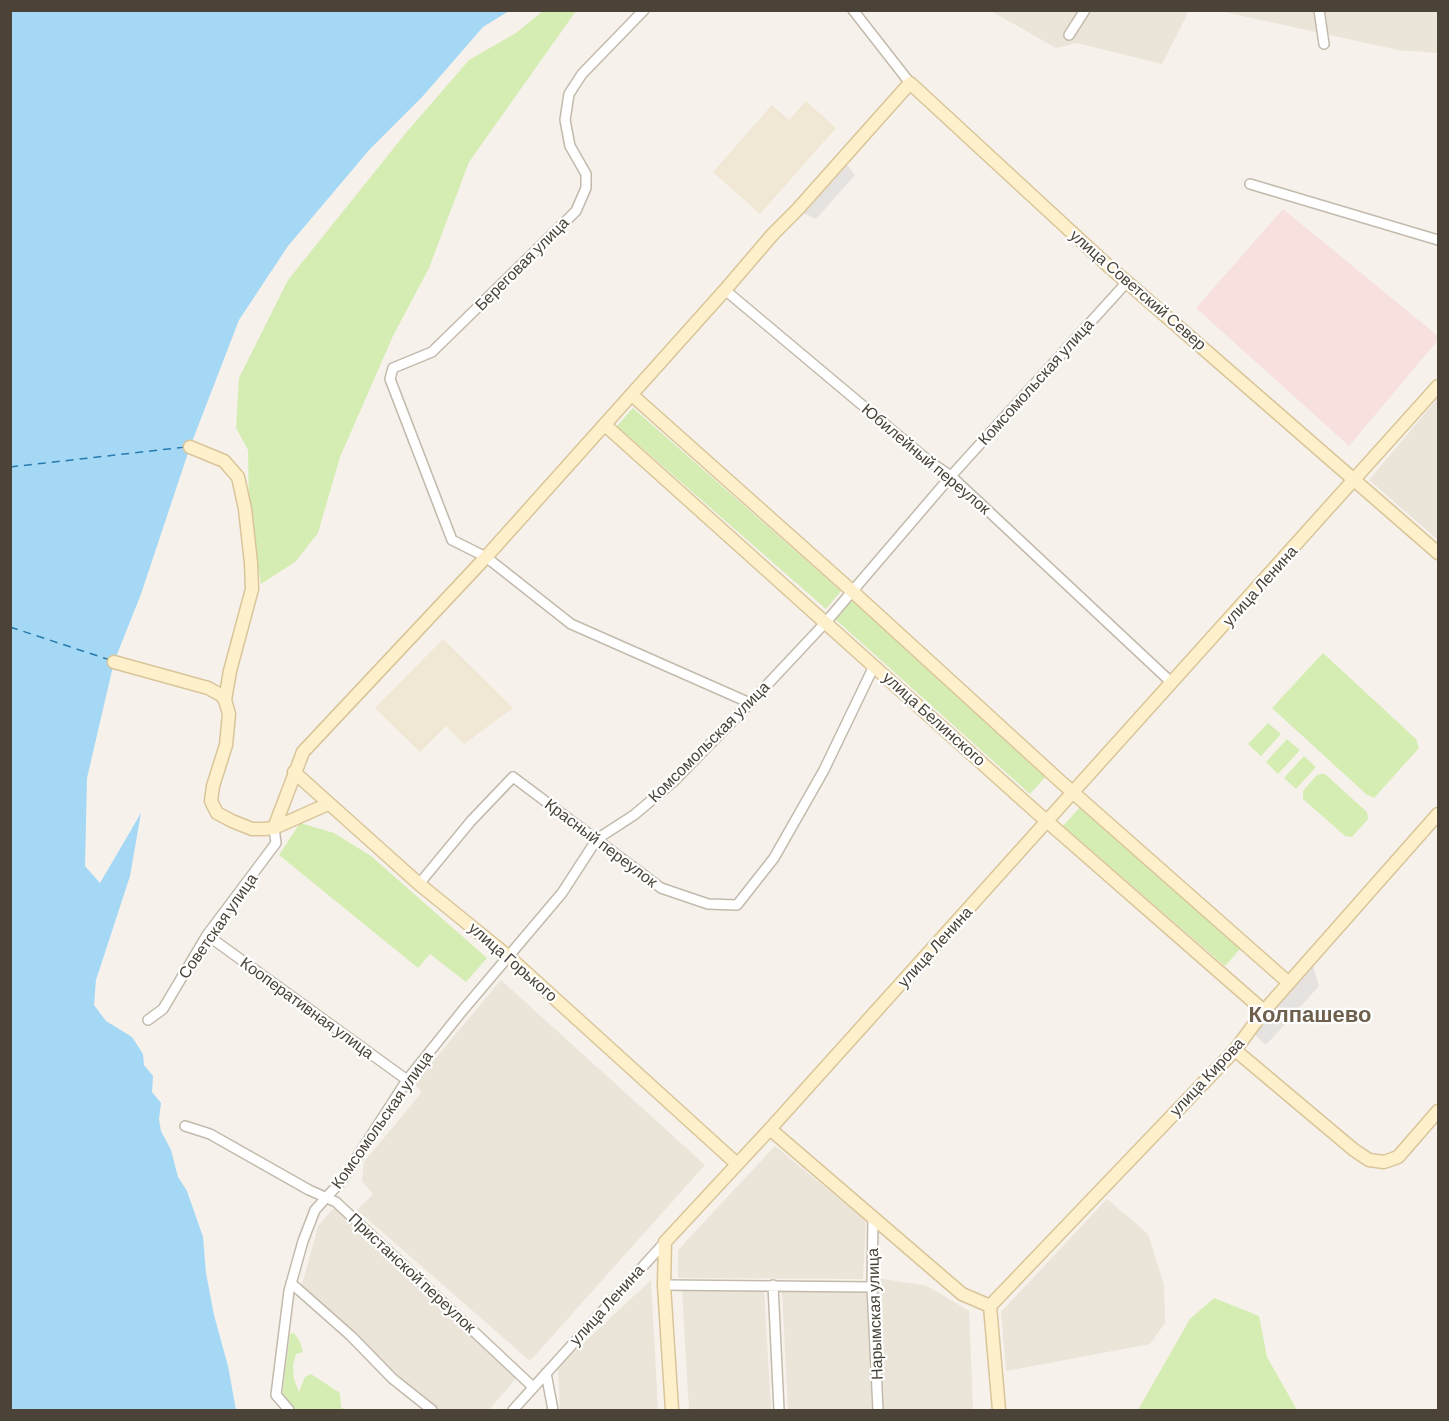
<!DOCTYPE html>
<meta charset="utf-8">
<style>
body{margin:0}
#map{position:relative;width:1449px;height:1421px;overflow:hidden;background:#f6f2eb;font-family:Barlow,sans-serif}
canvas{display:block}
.frame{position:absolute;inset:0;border:12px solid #4b4338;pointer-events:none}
</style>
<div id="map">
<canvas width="1449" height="1421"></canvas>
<div class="frame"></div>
</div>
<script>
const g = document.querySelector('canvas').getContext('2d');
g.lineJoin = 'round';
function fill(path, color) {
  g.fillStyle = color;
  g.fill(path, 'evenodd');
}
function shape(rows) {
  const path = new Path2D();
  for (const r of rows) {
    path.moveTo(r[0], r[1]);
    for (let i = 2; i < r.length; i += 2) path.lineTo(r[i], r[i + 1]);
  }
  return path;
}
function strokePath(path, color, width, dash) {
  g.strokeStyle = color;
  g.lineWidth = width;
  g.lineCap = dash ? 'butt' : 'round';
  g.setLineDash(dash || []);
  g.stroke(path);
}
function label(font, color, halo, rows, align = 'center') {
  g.font = font + ' Barlow,sans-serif';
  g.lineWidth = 4.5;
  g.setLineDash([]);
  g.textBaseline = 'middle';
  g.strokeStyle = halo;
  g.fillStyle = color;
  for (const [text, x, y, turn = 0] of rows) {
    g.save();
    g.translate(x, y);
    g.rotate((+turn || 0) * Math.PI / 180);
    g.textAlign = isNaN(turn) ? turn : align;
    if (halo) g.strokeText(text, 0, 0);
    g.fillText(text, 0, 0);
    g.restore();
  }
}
fill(shape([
 [991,11,1189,11,1162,64,1077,43,1056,48],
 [1220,11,1438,11,1438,53,1398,50],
 [1438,398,1438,540,1369,480],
 [501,980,705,1165,530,1361,357,1210,373,1194,362,1181,364,1162,422,1092,414,1084],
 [775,1146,866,1221,863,1279,678,1278,678,1250],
 [1107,1199,1148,1234,1164,1285,1165,1323,1150,1344,1006,1371,1001,1312],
 [334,1208,517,1377,489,1410,436,1410,403,1382,356,1333,306,1291,302,1285,318,1226],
 [877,1278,927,1286,969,1311,973,1410,884,1410],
 [651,1280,658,1410,560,1410,558,1367],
 [764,1289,771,1410,689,1410,682,1291],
 [782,1289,866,1290,872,1410,788,1410]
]), '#eae4d9');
fill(shape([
 [806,101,836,128,760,214,713,172,772,105,789,120],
 [443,639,513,708,464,744,446,726,420,752,375,708]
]), '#f0e7d4');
fill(shape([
 [1283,209,1438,336,1438,340,1349,446,1196,308]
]), '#f7e0de');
fill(shape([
 [543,11,576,11,469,162,429,268,393,336,340,457,318,533,295,562,261,584,249,512,248,450,236,428,239,378,288,280,405,134,469,60,516,33],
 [633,408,841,591,826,609,617,426],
 [852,600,1047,775,1030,794,835,619],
 [1323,653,1416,739,1419,748,1374,798,1366,794,1272,708],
 [1268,723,1281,734,1261,756,1248,744],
 [1287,739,1300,750,1278,774,1266,762],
 [1304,756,1316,767,1296,789,1284,778],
 [1321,774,1325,774,1367,812,1368,819,1352,837,1345,836,1303,799,1303,791,1317,775],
 [1080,807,1241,948,1225,966,1063,826],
 [300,823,334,833,371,856,487,958,466,982,430,954,418,968,279,855],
 [1214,1298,1259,1316,1267,1357,1297,1410,1138,1410,1190,1319],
 [294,1333,300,1342,303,1352,296,1354,293,1365,294,1379,299,1392,305,1377,311,1374,340,1393,341,1407,345,1410,296,1410,282,1397,290,1334]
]), '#d5ecb2');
fill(shape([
 [842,159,855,175,816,219,797,210],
 [1311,959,1319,986,1266,1045,1250,1030]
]), '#e5e2df');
fill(shape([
 [10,11,509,11,483,27,423,96,370,149,288,246,239,320,190,447,141,594,114,662,87,778,85,866,100,883,141,813,130,876,96,980,94,1005,106,1021,132,1037,143,1054,144,1065,153,1076,152,1092,161,1103,159,1119,161,1131,171,1150,178,1177,187,1191,203,1237,206,1273,214,1315,228,1366,236,1410,11,1410]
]), '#a5d8f5');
strokePath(shape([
 [10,467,186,447],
 [10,627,110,660]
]), '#277bae', 1.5, [8, 6]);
const street = shape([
 [644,10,582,74,569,94,565,120,570,146,586,174,586,188,576,211,432,352,393,368,390,379,452,540,486,557,571,624,750,703],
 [853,10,910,83],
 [1319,10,1324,44],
 [1069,35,1085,10],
 [1250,184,1438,240],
 [725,290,930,462,951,476,1172,683],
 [419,884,471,821,513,777,661,888,708,904,737,905,774,858,824,770,874,666],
 [207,935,407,1080],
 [148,1020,163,1009,207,935,276,843,274,828],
 [185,1126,210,1134,309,1190,336,1202,533,1387],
 [873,1218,872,1287,878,1410],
 [291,1283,351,1336,393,1379,432,1410],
 [664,1285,872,1287],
 [773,1285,779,1410],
 [546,1373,553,1410],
 [289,1410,276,1395,289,1291,303,1241,315,1210,343,1179,407,1080,463,1010,562,893,597,839,634,815,673,782,750,703,826,622,951,476,1127,282],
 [513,1410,665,1242]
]);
const secondary = shape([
 [632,395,852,591,1060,781,1289,983],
 [605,425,1034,810,1264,1011],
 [190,447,224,461,238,477,245,509,251,563,252,589,230,671,225,700,229,714,226,745,213,786,211,801,217,813,232,821,252,829,264,829,274,828,328,804],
 [114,662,208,688,221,695,225,700],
 [294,772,419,884,509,957,737,1164],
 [274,828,303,752,486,557,725,290,773,234,797,210,910,83,1105,263,1438,553],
 [1235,1050,1354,1150,1369,1160,1384,1162,1398,1157,1438,1111],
 [770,1129,962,1294,990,1306],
 [990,1306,1235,1050,1264,1011,1438,814],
 [990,1306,999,1410],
 [672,1410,664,1285,665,1242,770,1129,1438,386]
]);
strokePath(street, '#c3baac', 12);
strokePath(secondary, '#d9c599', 15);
strokePath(street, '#fff', 9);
strokePath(secondary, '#fff0cc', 12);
label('16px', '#4b4338', '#fff', [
 ["Береговая улица",522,264,-45],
 ["улица Советский Север",1138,290,41],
 ["Комсомольская улица",1036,382,-48],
 ["Юбилейный переулок",926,459,40],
 ["улица Ленина",1260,586,-48],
 ["улица Белинского",934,719,42],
 ["Комсомольская улица",709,742,-45],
 ["Красный переулок",601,843,37],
 ["Советская улица",218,926,-55],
 ["улица Ленина",935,947,-48],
 ["улица Горького",513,962,41],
 ["Кооперативная улица",307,1008,36],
 ["улица Кирова",1207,1077,-47],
 ["Комсомольская улица",382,1120,-55],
 ["Пристанской переулок",412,1273,43],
 ["улица Ленина",607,1305,-48],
 ["Нарымская улица",875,1314,-92]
]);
label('bold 22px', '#6f604e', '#fff', [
 ["Колпашево",1310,1015]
]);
</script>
